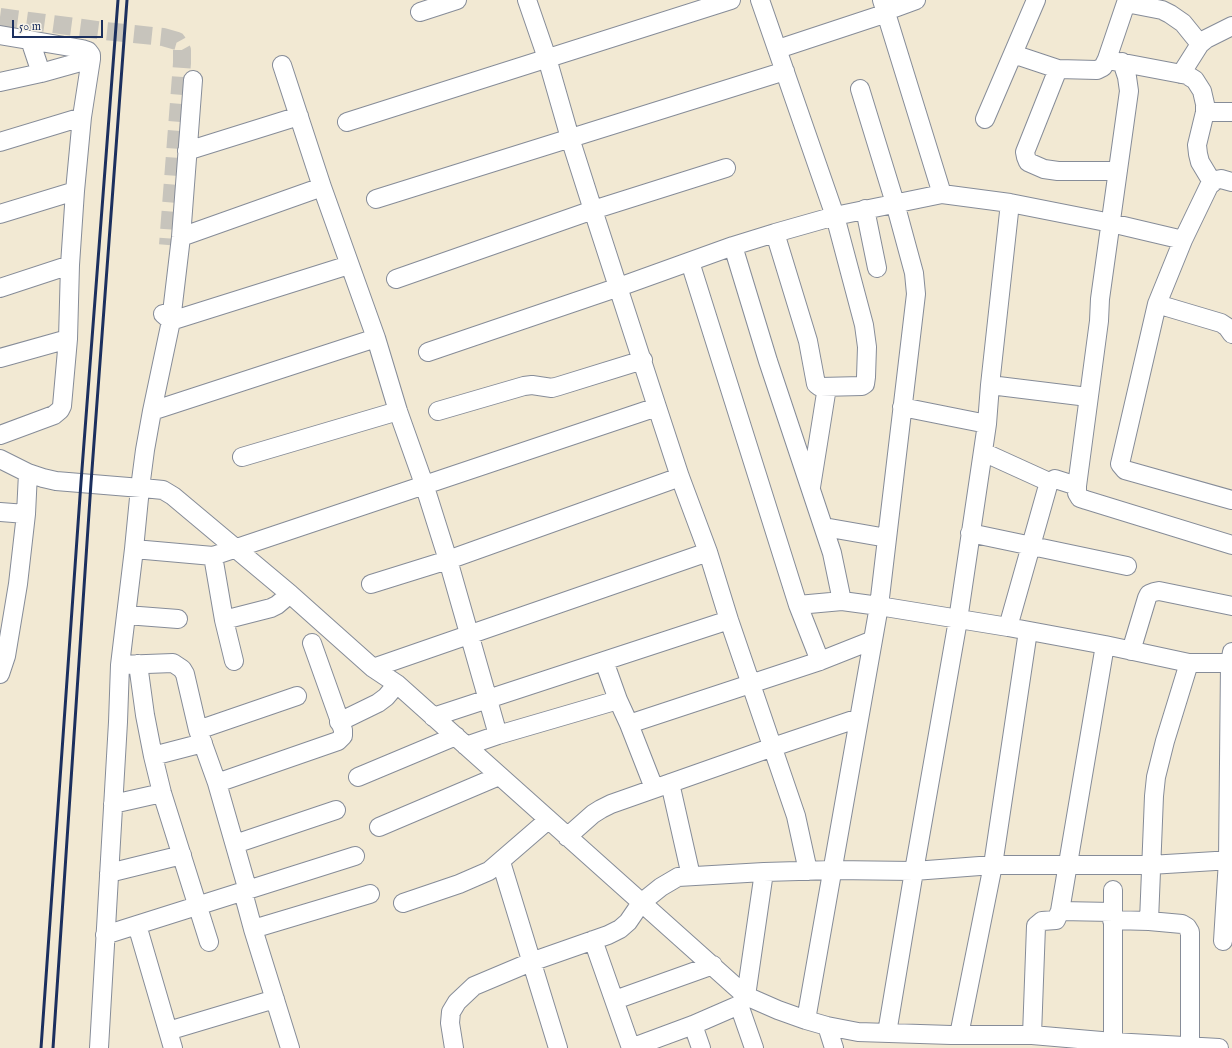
<!DOCTYPE html>
<style>
body{margin:0}
#map{position:relative;width:1232px;height:1048px;overflow:hidden;background:#f2e9d3;font-family:"IM FELL English",serif}
canvas{display:block}
.scale{position:absolute;left:12px;top:20px;width:91px;height:18px;box-sizing:border-box;border:2px solid #1b2f5e;border-top:0;padding-left:5px;font-size:12px;line-height:14px;white-space:nowrap;color:#1b2f5e;-webkit-text-stroke:3px #f7f3e8;paint-order:stroke}
</style>
<div id="map">
<canvas width="1232" height="1048"></canvas>
<div class="scale">50 m</div>
</div>
<script>
const g = document.querySelector('canvas').getContext('2d');
g.lineJoin = 'round';
function shape(rows) {
  const path = new Path2D();
  for (const r of rows) {
    path.moveTo(r[0], r[1]);
    for (let i = 2; i < r.length; i += 2) path.lineTo(r[i], r[i + 1]);
  }
  return path;
}
function strokePath(path, color, width, dash) {
  g.strokeStyle = color;
  g.lineWidth = width;
  g.lineCap = dash ? 'butt' : 'round';
  g.setLineDash(dash || []);
  g.stroke(path);
}
strokePath(shape([
 [0,17,105,31,163,37,177,41,182,50,182,63,168,245]
]), '#c7c4bc', 18, [18, 9]);
const minor = shape([
 [527,0,547,58,570,138,593,210,657,407,680,477,708,552,729,620,796,816,808,871],
 [760,0,835,216,864,325,867,347,866,377,865,384,862,386,820,387,816,384,808,341,775,233],
 [882,0,942,194],
 [1126,3,1162,10,1170,14,1183,23,1200,44],
 [886,11,916,0],
 [420,12,457,0],
 [0,35,82,49,88,51,91,55,91,59,82,117,75,191,70,265,68,339,62,406,60,410,54,415,0,435],
 [30,40,41,73],
 [778,49,887,13],
 [1013,54,1058,69,1097,70,1103,67,1107,59,1127,0],
 [1113,61,1187,75,1195,80,1202,91,1205,104,1205,112,1232,112],
 [1122,62,1127,77,1129,91,1100,299,1099,321,1077,486,1077,493,1080,498,1086,500,1232,545],
 [282,65,322,187,376,338,398,411,424,484,448,560,498,735],
 [1058,69,1025,152,1026,157,1028,162,1044,169,1058,171,1118,171],
 [1181,74,1200,44,1206,39,1232,26],
 [0,82,41,73,91,59],
 [1205,112,1197,145,1198,154,1200,162,1212,182],
 [985,119,1036,0],
 [347,122,731,0],
 [0,142,82,117],
 [187,151,299,116],
 [1232,182,1221,179,1216,180,1209,186,1183,240,1157,304,1120,464,1125,470,1232,500],
 [376,199,785,71],
 [865,209,877,268],
 [0,214,75,191],
 [181,237,322,187],
 [733,246,768,361,832,553,842,601],
 [690,262,798,605,820,661],
 [396,279,593,210,726,168],
 [0,288,70,265],
 [1157,304,1221,323,1227,327,1232,334],
 [163,314,171,321,349,265],
 [428,352,619,287,733,246,775,233,835,216,942,194,1010,203,1111,223,1183,240],
 [0,358,68,339],
 [990,385,1088,397],
 [902,407,987,424],
 [152,411,376,338],
 [438,411,524,386,532,385,552,388,559,386,643,360],
 [983,452,1049,482],
 [242,457,398,411],
 [0,459,28,473,43,478,56,481,153,489,163,490,173,496,290,594,373,668,397,684,746,996,778,1010,806,1020,827,1026,858,1032,951,1035,1032,1035,1113,1042,1219,1048],
 [811,487,827,387],
 [0,512,26,514],
 [824,527,887,538],
 [970,533,1127,566],
 [134,549,213,556,657,407],
 [213,556,224,620,234,661],
 [371,584,448,560,680,477],
 [798,605,842,601,879,606,1008,627,1105,645,1189,663,1232,663],
 [126,615,178,619],
 [224,620,271,608,277,605,290,594],
 [1008,627,1049,482,1055,479,1077,486],
 [1131,651,1147,598,1149,594,1154,592,1159,591,1232,606],
 [604,661,618,700,629,724,654,788],
 [138,664,145,715,153,756,162,793,209,942],
 [120,665,173,663,182,669,185,674,198,730,217,783,248,891],
 [373,668,708,552],
 [0,674,6,656,18,584,26,514,28,473],
 [433,717,729,620],
 [339,722,378,703,386,697,397,684],
 [629,724,820,661,873,640],
 [198,730,297,696],
 [466,746,498,735,618,700],
 [153,756,203,743],
 [358,777,456,736],
 [217,783,338,741,343,736,343,730,312,643],
 [670,783,691,876],
 [113,804,162,793],
 [379,827,499,776],
 [567,837,593,814,601,809,611,804,773,747,859,718],
 [235,844,336,810],
 [501,862,558,1048],
 [109,873,182,855],
 [1113,890,1113,1042],
 [243,892,253,929,370,894],
 [403,903,459,884,489,871,548,820],
 [1060,911,1113,912],
 [1112,920,1149,921,1182,924,1187,927,1190,932,1190,1047],
 [1149,921,1154,796,1156,777,1165,741,1189,663],
 [137,925,173,1048],
 [253,929,290,1048],
 [105,935,355,856],
 [593,940,631,1048],
 [1223,941,1228,860,1230,663,1232,652],
 [615,1000,713,965],
 [806,1020,879,606,916,294,914,273,895,203,860,89],
 [693,1025,701,1048],
 [827,1026,834,1048],
 [168,1031,275,999],
 [887,1033,914,871,958,620,987,424,990,385,1010,203],
 [959,1035,993,865,1028,631],
 [1032,1035,1036,926,1042,921,1056,920,1060,911,1105,645],
 [99,1048,118,722,120,665,134,549,140,488,145,450,152,411,171,321,181,237,193,80],
 [454,1048,450,1023,451,1012,457,1002,474,986,531,962,608,935,620,929,628,922,641,903,661,887,678,877,764,872,833,870,914,871,993,865,1150,865,1232,860],
 [631,1048,693,1025,739,1005],
 [754,1048,739,1005,746,996,764,872]
]);
strokePath(minor, '#868c98', 20);
strokePath(minor, '#fff', 18);
strokePath(shape([
 [41,1048,81,482,118,0],
 [53,1048,91,483,127,0]
]), '#1b2f5e', 3);
</script>
